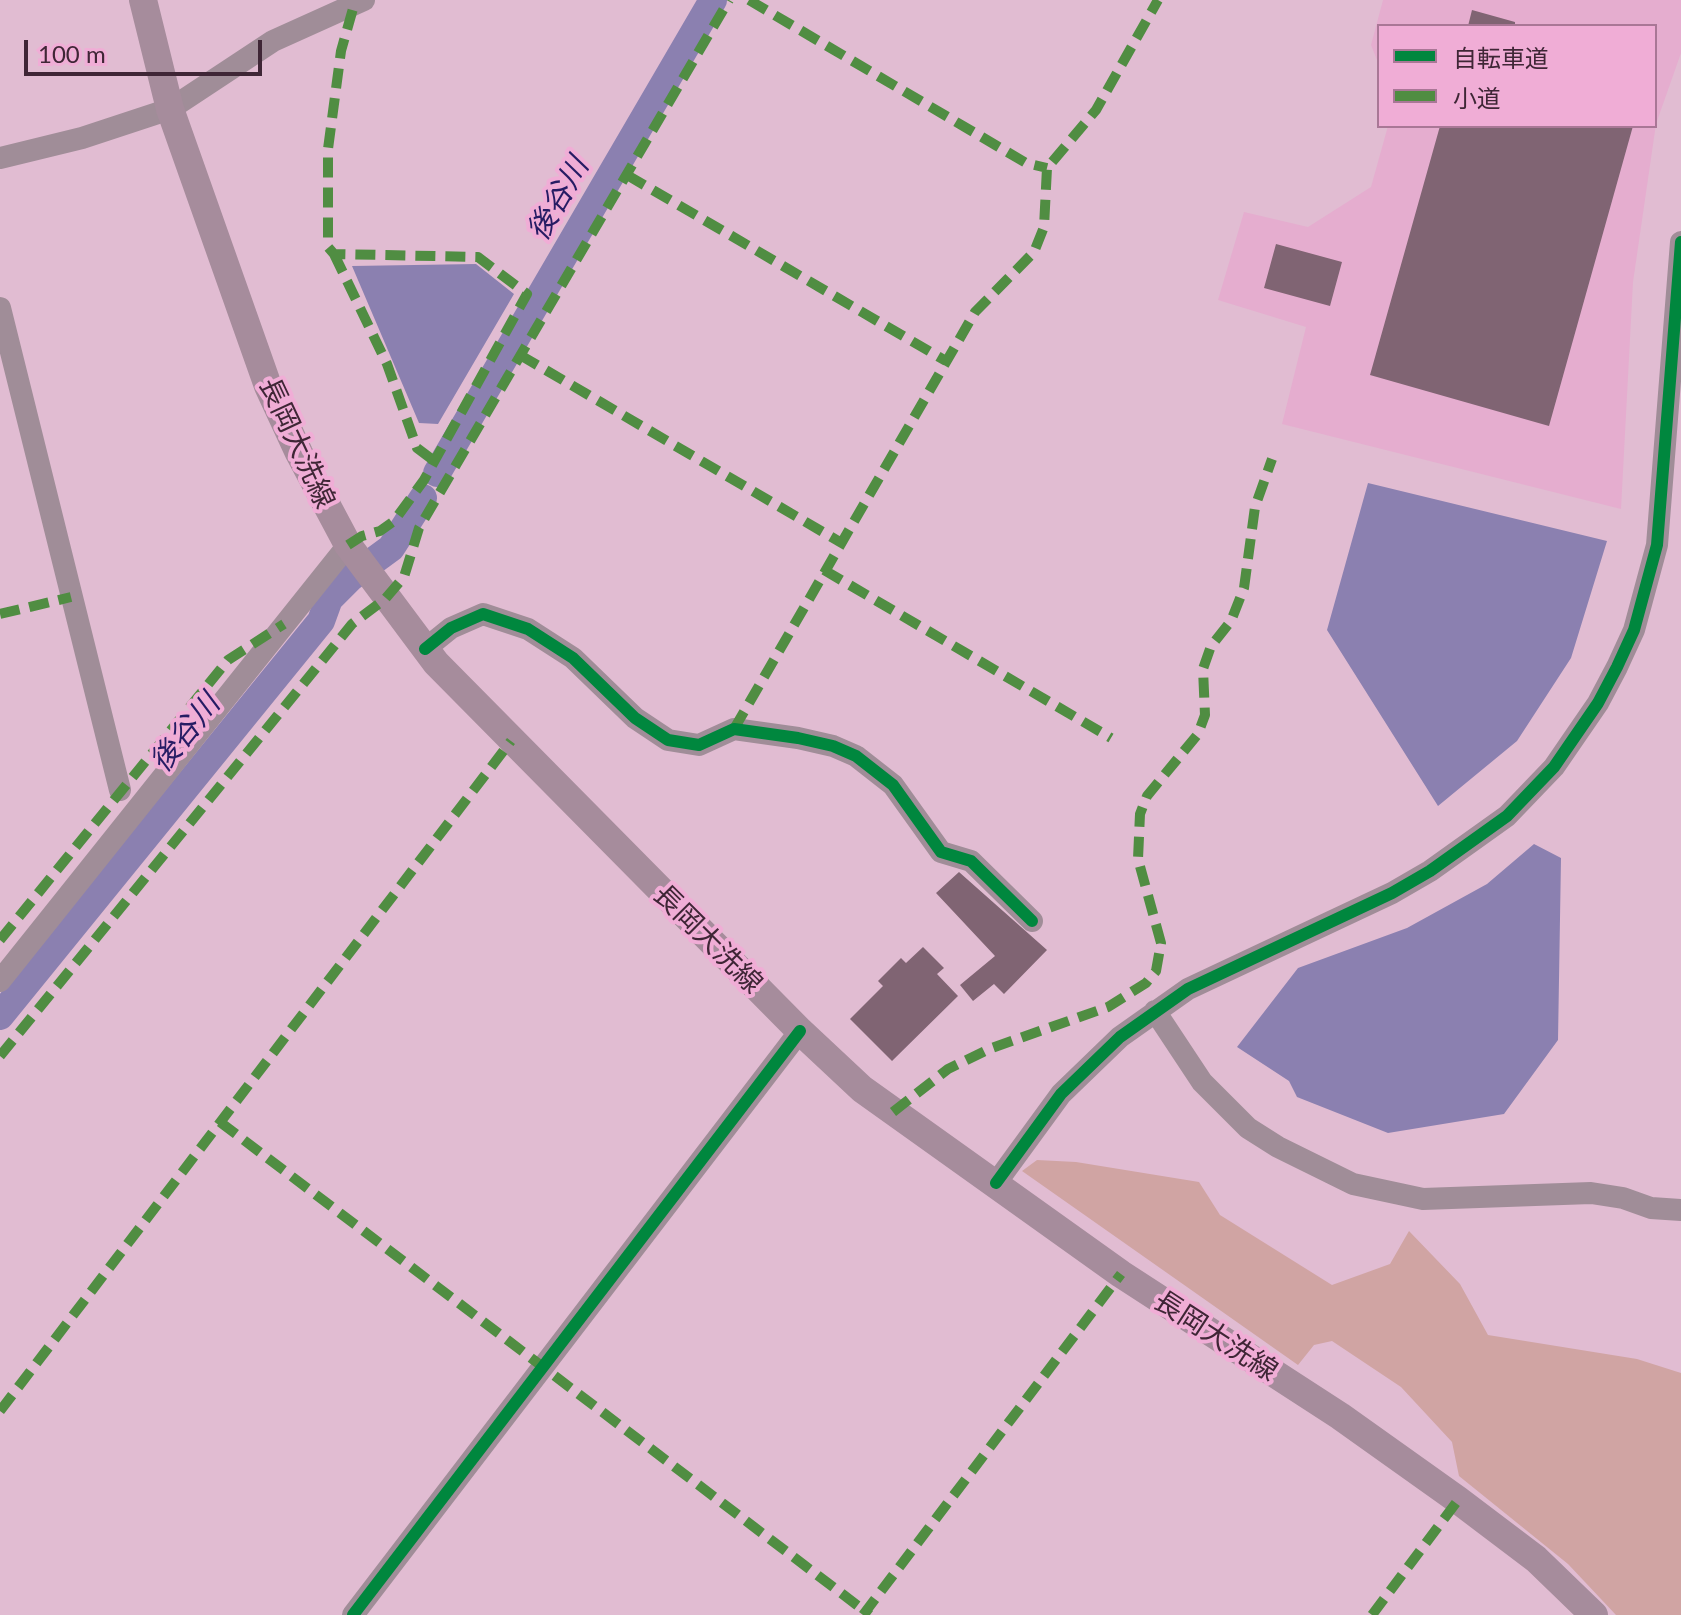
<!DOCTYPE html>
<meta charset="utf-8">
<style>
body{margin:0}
#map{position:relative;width:1681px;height:1615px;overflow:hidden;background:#e1bcd2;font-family:Lato,"Noto Sans JP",sans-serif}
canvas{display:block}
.legend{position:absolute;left:1377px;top:24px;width:280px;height:104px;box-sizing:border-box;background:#f0add6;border:2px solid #a97796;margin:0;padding:10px 14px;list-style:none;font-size:24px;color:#3f2636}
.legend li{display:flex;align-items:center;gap:16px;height:40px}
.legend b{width:40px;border:2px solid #a97796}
.scale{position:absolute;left:24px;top:40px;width:238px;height:36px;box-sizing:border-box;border:4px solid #3f2636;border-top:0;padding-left:10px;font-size:24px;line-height:28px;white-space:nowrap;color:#3f2636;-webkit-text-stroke:6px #f0add6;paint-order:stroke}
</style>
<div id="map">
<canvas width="1681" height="1615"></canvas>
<ul class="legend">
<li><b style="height:10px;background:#00873e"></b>自転車道</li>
<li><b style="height:10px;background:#508d42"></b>小道</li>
</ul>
<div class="scale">100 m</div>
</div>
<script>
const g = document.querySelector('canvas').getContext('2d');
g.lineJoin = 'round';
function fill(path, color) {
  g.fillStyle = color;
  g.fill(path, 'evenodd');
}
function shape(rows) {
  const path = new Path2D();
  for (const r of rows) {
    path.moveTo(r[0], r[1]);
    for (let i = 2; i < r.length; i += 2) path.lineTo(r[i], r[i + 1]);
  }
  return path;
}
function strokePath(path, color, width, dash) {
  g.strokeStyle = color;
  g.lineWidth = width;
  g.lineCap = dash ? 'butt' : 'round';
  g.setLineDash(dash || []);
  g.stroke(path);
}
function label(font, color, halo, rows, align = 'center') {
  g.font = font + ' Lato,"Noto Sans JP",sans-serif';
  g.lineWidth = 8;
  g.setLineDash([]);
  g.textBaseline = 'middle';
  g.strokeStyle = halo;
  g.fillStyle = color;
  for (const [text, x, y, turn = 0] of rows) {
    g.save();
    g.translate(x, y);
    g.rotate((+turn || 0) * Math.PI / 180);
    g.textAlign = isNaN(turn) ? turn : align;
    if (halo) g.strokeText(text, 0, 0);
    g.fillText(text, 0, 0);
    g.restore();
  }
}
fill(shape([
 [1383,0,1681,0,1681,53,1656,124,1633,282,1621,509,1282,424,1306,327,1218,300,1244,212,1308,227,1371,187,1388,126,1655,126,1655,26,1379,26,1379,65,1371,45]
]), '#e5adcf');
fill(shape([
 [1037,1160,1076,1162,1199,1182,1220,1215,1332,1285,1390,1264,1409,1231,1460,1284,1488,1335,1637,1359,1681,1373,1681,1615,1616,1615,1568,1564,1459,1476,1452,1442,1401,1387,1332,1341,1314,1345,1298,1365,1022,1171]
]), '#d0a4a3');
fill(shape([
 [476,264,514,294,438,424,419,423,352,266],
 [1368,483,1607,541,1571,658,1517,741,1438,806,1327,630],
 [1534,844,1561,858,1558,1040,1504,1114,1388,1133,1297,1097,1289,1081,1237,1047,1298,968,1407,928,1487,884]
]), '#8b80b0');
strokePath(shape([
 [437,473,713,0],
 [0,1016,321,621,329,599,350,578,391,548,423,498]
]), '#8b80b0', 28);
fill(shape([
 [1472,10,1515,22,1515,26,1468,26],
 [1440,126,1633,126,1549,426,1370,375],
 [1276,244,1342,262,1330,306,1264,288],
 [959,872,1047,950,1004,994,994,984,973,1001,960,985,995,956,936,893],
 [923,947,944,968,937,974,958,996,892,1061,850,1019,883,986,878,981,901,958,906,963]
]), '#806473');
strokePath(shape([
 [0,158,82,138,170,109,273,41,364,0],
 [0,308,120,790],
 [425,649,451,628,483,614,528,629,573,658,635,718,668,740,699,745,734,729,798,738,833,746,856,756,893,785,941,852,971,861,1032,921],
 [0,981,348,545],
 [1155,1011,1202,1082,1248,1128,1278,1147,1353,1184,1423,1199,1591,1193,1623,1198,1651,1208,1681,1210],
 [996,1183,1061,1094,1120,1037,1188,989,1392,893,1430,871,1507,816,1554,767,1598,703,1617,667,1634,630,1657,545,1681,242],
 [353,1615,800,1031]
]), '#a08d98', 22);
strokePath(shape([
 [143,0,170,109,268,386,299,453,348,545,436,663,800,1031,862,1089,1121,1274,1340,1416,1458,1500,1536,1559,1594,1615]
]), '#a68c9c', 28);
strokePath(shape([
 [749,0,1026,163,1047,168],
 [627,175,946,361],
 [334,254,387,364,417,448,433,460],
 [520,355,840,542],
 [348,545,362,536,380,531,394,521,424,480,527,294,478,257,334,254,328,247,328,149,341,51,354,5],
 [824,570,1111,738],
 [0,614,71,597],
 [734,729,975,312,1034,252,1044,227,1047,168,1096,110,1158,0],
 [0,940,228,660,284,624],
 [0,1056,352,624,385,599,404,577,419,528,729,0],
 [893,1112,948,1069,989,1049,1108,1007,1146,983,1156,971,1161,943,1138,859,1140,814,1147,796,1198,734,1205,715,1203,669,1211,646,1231,621,1244,588,1255,507,1272,459],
 [220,1122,870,1615],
 [0,1411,511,741],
 [863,1615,1121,1274],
 [1372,1615,1458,1500]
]), '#508d42', 10, [20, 10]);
strokePath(shape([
 [425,649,451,628,483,614,528,629,573,658,635,718,668,740,699,745,734,729,798,738,833,746,856,756,893,785,941,852,971,861,1032,921],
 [996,1183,1061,1094,1120,1037,1188,989,1392,893,1430,871,1507,816,1554,767,1598,703,1617,667,1634,630,1657,545,1681,242],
 [353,1615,800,1031]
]), '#00873e', 12);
label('28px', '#3f2636', '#f0add6', [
 ["長岡大洗線",297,443,65],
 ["長岡大洗線",708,939,45],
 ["長岡大洗線",1216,1336,33]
]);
label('italic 30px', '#261c64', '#f0add6', [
 ["後谷川",558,199,-60],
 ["後谷川",185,733,-51]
]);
</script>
